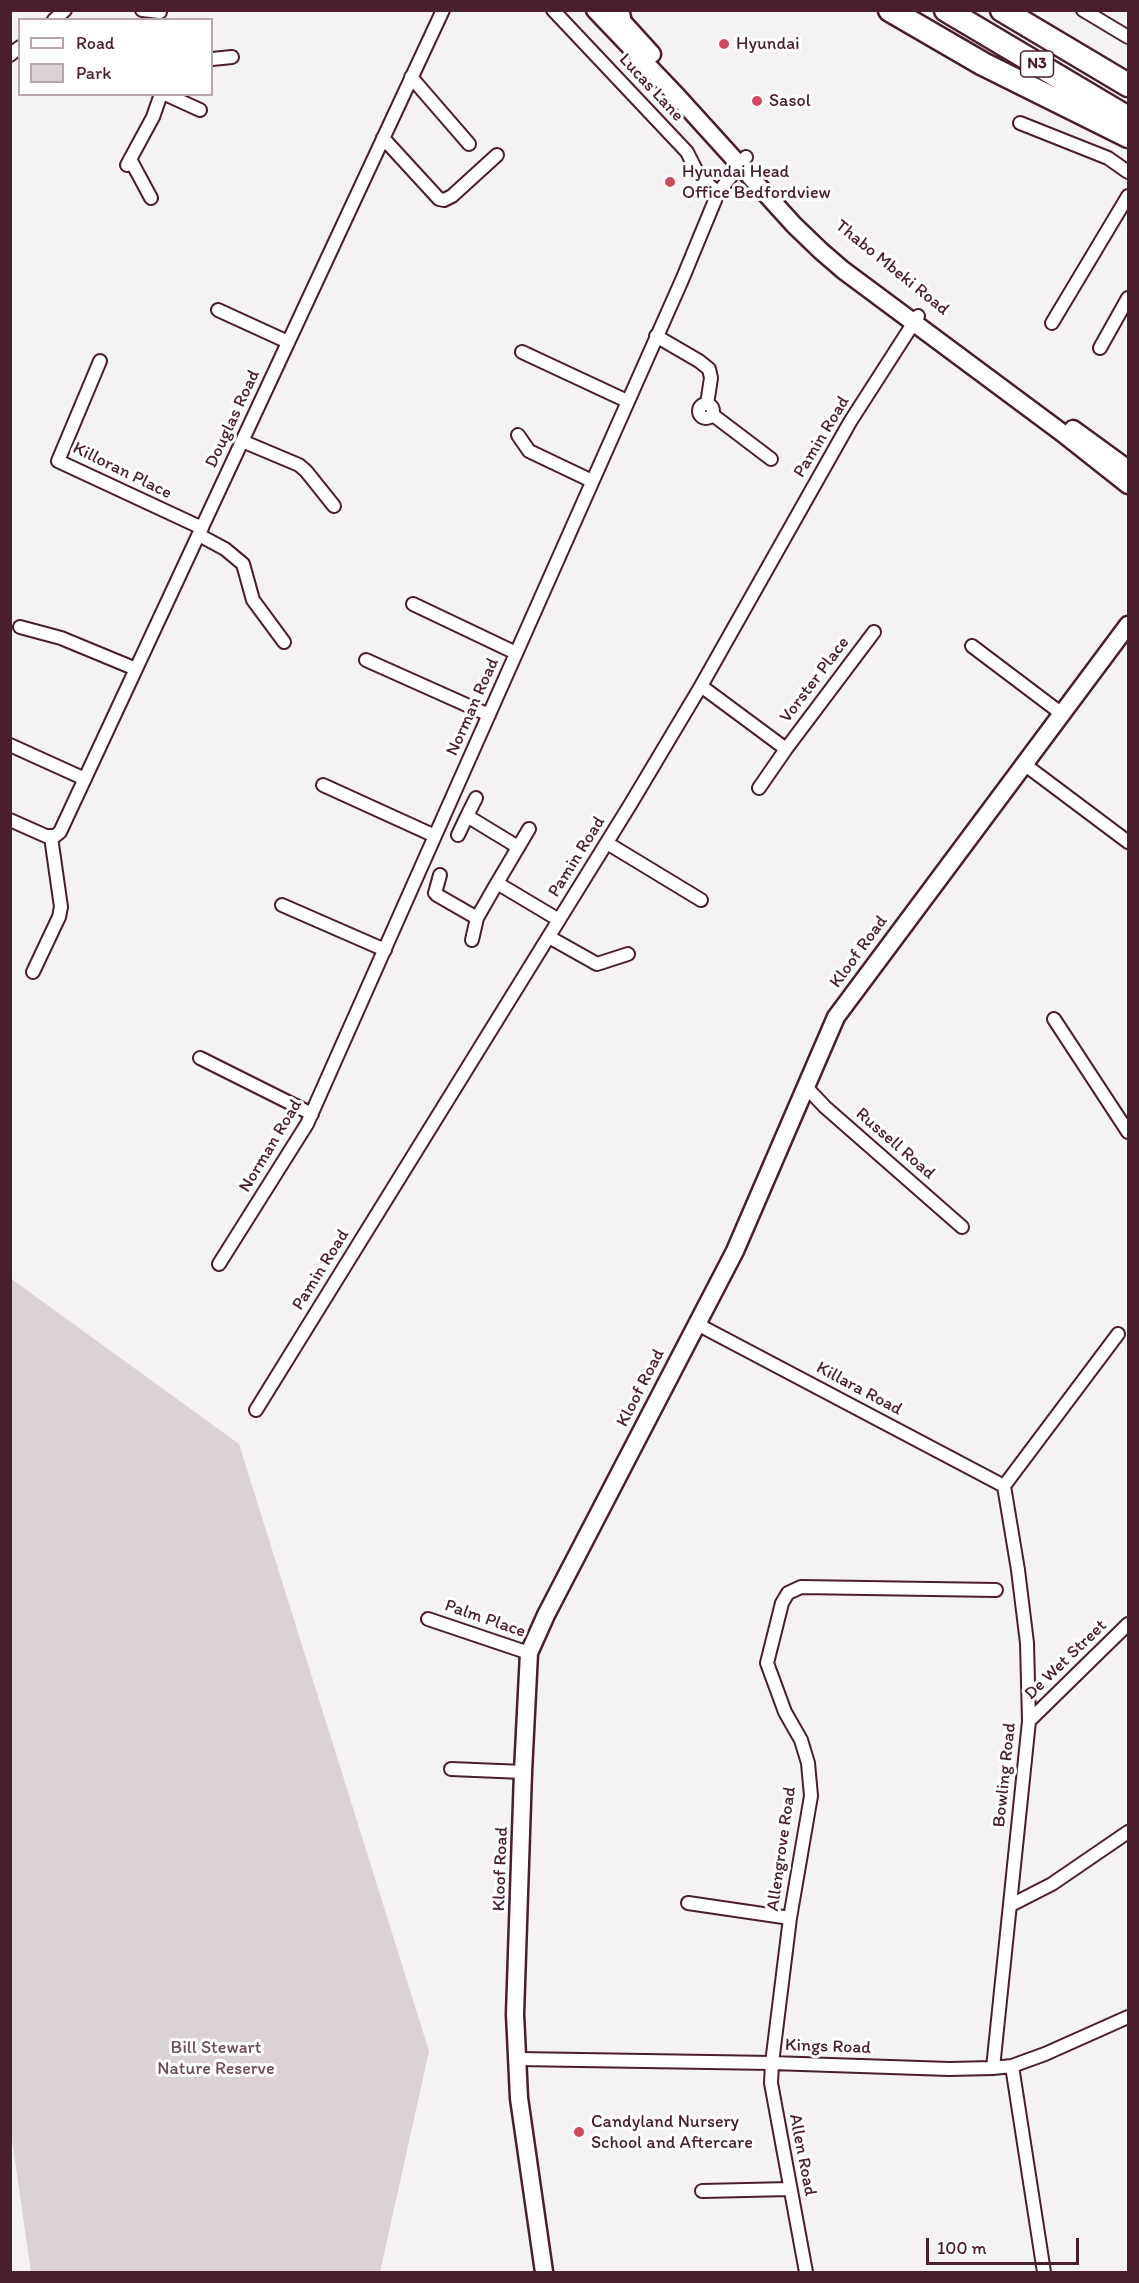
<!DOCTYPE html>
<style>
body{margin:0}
#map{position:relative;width:1139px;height:2283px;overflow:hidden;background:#f4f2f2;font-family:Itim,sans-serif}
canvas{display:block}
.frame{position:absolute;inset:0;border:12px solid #4a1f2b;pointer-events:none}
.legend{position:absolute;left:18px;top:18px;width:195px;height:78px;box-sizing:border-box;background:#fff;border:2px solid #b7a5aa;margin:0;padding:8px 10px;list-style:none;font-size:18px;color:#4a1f2b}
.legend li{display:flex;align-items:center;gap:12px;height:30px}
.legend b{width:30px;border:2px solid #b7a5aa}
.scale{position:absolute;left:926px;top:2238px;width:153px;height:27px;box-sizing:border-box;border:3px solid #4a1f2b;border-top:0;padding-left:8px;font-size:18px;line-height:21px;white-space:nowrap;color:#4a1f2b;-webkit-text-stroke:4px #fff;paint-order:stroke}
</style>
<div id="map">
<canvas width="1139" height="2283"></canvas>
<div class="frame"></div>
<ul class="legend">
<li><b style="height:8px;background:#fff"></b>Road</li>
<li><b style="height:16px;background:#dbd2d5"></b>Park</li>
</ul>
<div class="scale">100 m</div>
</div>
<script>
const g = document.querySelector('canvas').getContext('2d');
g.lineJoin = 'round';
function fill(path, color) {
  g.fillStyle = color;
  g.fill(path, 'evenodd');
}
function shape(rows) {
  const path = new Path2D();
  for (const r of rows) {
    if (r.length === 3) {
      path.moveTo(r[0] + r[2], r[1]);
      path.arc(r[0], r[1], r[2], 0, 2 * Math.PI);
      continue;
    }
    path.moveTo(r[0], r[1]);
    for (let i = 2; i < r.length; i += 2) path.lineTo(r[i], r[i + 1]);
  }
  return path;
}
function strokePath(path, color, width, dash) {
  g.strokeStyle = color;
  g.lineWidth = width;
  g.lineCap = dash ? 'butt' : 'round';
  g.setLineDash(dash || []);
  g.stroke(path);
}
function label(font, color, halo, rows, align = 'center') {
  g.font = font + ' Itim,sans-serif';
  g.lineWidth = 6;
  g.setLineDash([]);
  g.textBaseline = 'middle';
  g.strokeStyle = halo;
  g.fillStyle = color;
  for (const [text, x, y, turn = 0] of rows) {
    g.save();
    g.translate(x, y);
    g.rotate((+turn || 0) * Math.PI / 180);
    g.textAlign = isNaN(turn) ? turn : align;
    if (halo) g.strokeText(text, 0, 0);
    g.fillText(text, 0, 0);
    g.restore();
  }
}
fill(shape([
 [10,1278,239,1444,429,2051,380,2272,31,2272,10,2126]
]), '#dbd2d5');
const minor = shape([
 [142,10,160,12],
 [553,10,687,152,699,176,718,193],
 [1083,10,1128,37],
 [54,20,65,10],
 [10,55,20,47],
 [212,59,232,57],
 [411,77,469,144],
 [165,94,200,110],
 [1020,123,1108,158,1128,172],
 [383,138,439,199,444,200,452,196,497,155],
 [130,159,151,198],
 [127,165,153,117,161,94],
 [218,310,288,342],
 [1052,323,1128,196],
 [656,336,699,361,709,369,711,378,707,404],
 [1100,348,1128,298],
 [522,352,627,401],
 [100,361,58,461,202,528],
 [706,411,7],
 [713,415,771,459],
 [518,435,529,451,592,481],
 [242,441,299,465,306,471,334,506],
 [199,535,225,549,243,564,253,600,284,642],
 [413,604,516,653],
 [20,627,61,638,136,669],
 [972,646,1062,714],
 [366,660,489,715],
 [701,686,786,749,874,632],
 [10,745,85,779],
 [1024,764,1128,842],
 [323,785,435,836],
 [759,788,786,749],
 [467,816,476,798],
 [10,820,46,836,55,836,60,832,443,10],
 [458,835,467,816,518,847],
 [607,843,701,900],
 [440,875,435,893,437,895,477,918],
 [497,883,529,829],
 [282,905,385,950],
 [549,937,597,964,628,954],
 [472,940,477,918,497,883,559,920],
 [33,972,59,917,61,907,51,837],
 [1054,1019,1128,1132],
 [200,1058,312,1114],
 [806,1087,825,1107,962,1227],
 [219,1264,307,1124,682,280,718,193,746,157],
 [697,1324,1004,1486],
 [256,1410,630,805,701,686,850,422,918,316],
 [1004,1486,1118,1334],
 [428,1619,529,1653],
 [1029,1721,1128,1624],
 [451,1769,523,1772],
 [688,1903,790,1918],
 [1011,1905,1052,1884,1128,1832],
 [517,2059,772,2063,949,2069,993,2068,1012,2066,1045,2054,1128,2017],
 [1012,2066,1044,2272],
 [993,2068,1029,1721,1027,1643,1018,1570,1004,1486],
 [702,2191,790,2189],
 [806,2272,771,2083,772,2063,790,1918,811,1796,808,1763,801,1740,785,1712,767,1663,782,1603,788,1593,801,1587,996,1590]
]);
const secondary = shape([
 [595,10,678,97,794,225,821,251,843,270,1061,432,1128,485],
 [613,11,652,54],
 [1073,429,1128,469],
 [544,2272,519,2098,515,2014,523,1772,529,1653,546,1615,735,1251,836,1017,1128,625]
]);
const motorway = shape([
 [617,10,619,18],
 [890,10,983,64,1128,136],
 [946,10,1128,118],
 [1002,10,1128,85]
]);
strokePath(minor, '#4a1f2b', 16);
strokePath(secondary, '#4a1f2b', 21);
strokePath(motorway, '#4a1f2b', 27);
strokePath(minor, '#fff', 12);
strokePath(secondary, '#fff', 16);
strokePath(motorway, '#fff', 22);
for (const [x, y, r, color] of [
 [724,44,6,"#d1495b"],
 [757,101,6,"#d1495b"],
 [670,182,6,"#d1495b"],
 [579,2132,6,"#d1495b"]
]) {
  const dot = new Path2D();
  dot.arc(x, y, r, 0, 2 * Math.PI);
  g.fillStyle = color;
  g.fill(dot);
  strokePath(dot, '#fff', 2);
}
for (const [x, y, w] of [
 [1037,64,33]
]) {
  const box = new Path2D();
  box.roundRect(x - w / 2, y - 13, w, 26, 4.5);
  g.fillStyle = '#fff';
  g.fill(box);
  strokePath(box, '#4a1f2b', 1.5);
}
label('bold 16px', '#4a1f2b', null, [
 ["N3",1037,64]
]);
label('18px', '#4a1f2b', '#fff', [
 ["Hyundai",736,44],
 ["Sasol",769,101],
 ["Hyundai Head",682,172],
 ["Office Bedfordview",682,193],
 ["Candyland Nursery",591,2122],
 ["School and Aftercare",591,2143]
], 'left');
label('18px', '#4a1f2b', '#fff', [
 ["Lucas Lane",651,88,47],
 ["Thabo Mbeki Road",892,268,39],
 ["Douglas Road",233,419,-65],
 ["Pamin Road",822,437,-59],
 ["Killoran Place",122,471,26],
 ["Vorster Place",815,680,-53],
 ["Norman Road",473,707,-66],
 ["Pamin Road",577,857,-58],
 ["Kloof Road",859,952,-54],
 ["Russell Road",895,1144,41],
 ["Norman Road",271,1146,-59],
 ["Pamin Road",321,1270,-58],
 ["Kloof Road",641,1388,-63],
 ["Killara Road",859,1389,28],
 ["Palm Place",485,1619,19],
 ["De Wet Street",1066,1660,-44],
 ["Bowling Road",1005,1775,-84],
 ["Allengrove Road",782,1849,-82],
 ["Kloof Road",501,1869,-88],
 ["Kings Road",828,2047,2],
 ["Allen Road",802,2155,79]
]);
label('18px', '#6e4c56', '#fff', [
 ["Bill Stewart",216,2048],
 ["Nature Reserve",216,2069]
]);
</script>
